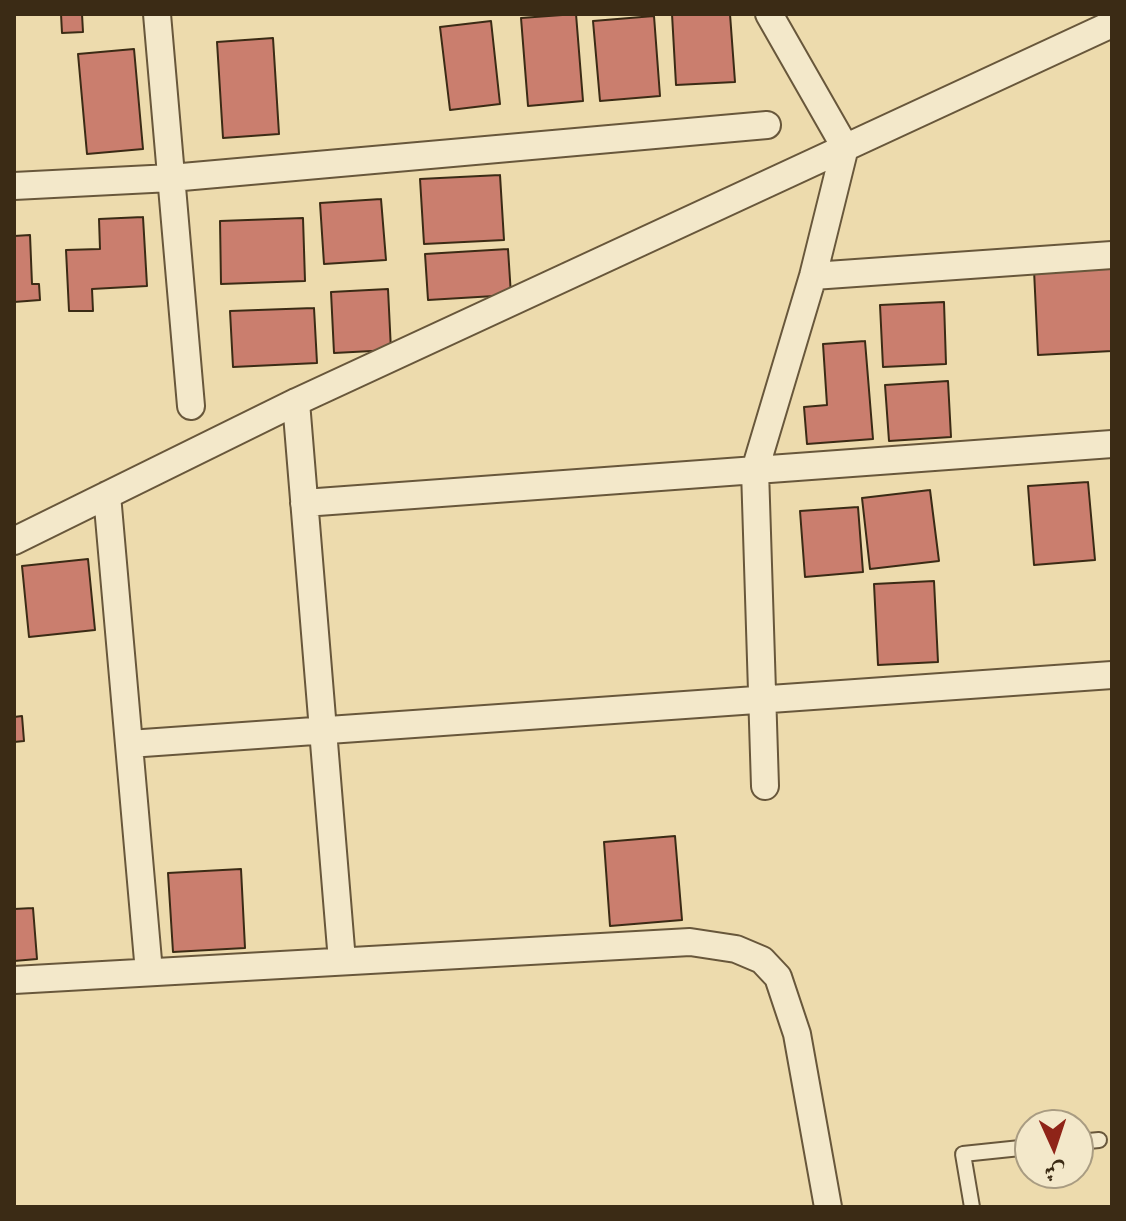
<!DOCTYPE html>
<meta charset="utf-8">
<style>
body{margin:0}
#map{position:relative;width:1126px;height:1221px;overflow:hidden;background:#eddbad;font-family:"Old Standard TT",Amiri,serif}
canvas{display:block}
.frame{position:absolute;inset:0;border:16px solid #3b2b15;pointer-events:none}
.north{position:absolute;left:1014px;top:1109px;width:80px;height:80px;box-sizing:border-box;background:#f3e8ca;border:2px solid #a99c82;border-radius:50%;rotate:177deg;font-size:22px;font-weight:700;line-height:32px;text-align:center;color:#3b2b15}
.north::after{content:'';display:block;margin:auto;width:28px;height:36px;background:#8f2418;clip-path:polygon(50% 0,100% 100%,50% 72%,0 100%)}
</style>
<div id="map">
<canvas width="1126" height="1221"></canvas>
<div class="frame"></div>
<div class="north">ش</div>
</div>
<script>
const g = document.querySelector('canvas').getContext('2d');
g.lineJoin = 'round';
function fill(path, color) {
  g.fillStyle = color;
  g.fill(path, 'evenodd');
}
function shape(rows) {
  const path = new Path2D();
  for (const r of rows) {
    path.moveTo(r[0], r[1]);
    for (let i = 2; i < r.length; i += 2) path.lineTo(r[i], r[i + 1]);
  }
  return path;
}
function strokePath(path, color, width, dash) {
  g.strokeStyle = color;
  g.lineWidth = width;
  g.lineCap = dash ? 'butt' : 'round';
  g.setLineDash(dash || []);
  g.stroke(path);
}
const building = shape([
 [61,14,82,14,83,32,62,33,61,14],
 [576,14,583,101,528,106,521,18,576,14],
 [672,14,730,14,735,82,676,85,672,14],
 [654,16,660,96,600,101,593,21,654,16],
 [491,21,500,104,450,110,440,27,491,21],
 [273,38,279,134,223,138,217,42,273,38],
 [134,49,143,149,87,154,78,54,134,49],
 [500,175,504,240,424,244,420,179,500,175],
 [381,199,386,260,324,264,320,203,381,199],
 [143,217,147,286,92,289,93,311,69,311,66,250,100,249,99,219,143,217],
 [303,218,305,281,221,284,220,221,303,218],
 [30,235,32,284,39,284,40,300,14,302,14,236,30,235],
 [508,249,511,295,428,300,425,254,508,249],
 [1112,267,1112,351,1038,355,1034,270,1112,267],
 [388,289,391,350,334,353,331,292,388,289],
 [944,302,946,364,883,367,880,305,944,302],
 [314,308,317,363,233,367,230,311,314,308],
 [865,341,873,439,807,444,804,407,827,405,823,344,865,341],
 [948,381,951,437,889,441,885,385,948,381],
 [1088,482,1095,560,1034,565,1028,486,1088,482],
 [930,490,939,561,870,569,862,498,930,490],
 [858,507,863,572,805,577,800,511,858,507],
 [88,559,95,630,29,637,22,566,88,559],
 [934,581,938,662,878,665,874,584,934,581],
 [22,716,24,741,14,742,14,717,22,716],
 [675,836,682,920,610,926,604,842,675,836],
 [241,869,245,948,173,952,168,873,241,869],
 [33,908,37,959,14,961,14,909,33,908]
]);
fill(building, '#ca7e6e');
strokePath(building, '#3b2b15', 2);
const service = shape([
 [1078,1142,1099,1140],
 [972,1207,963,1154,1030,1147]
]);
const minor = shape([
 [157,14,191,406],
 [14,186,171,178,767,125],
 [813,276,1112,255],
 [296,402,342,961],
 [107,495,149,972],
 [304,503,1112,444],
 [14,541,296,402,1112,24],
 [129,744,1112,675],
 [765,786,755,470,813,276,845,147,769,14],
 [14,980,690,942,736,949,762,960,778,977,797,1034,828,1207]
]);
strokePath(service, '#68573b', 18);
strokePath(minor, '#68573b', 30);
strokePath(service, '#f3e8ca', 14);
strokePath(minor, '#f3e8ca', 26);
</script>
